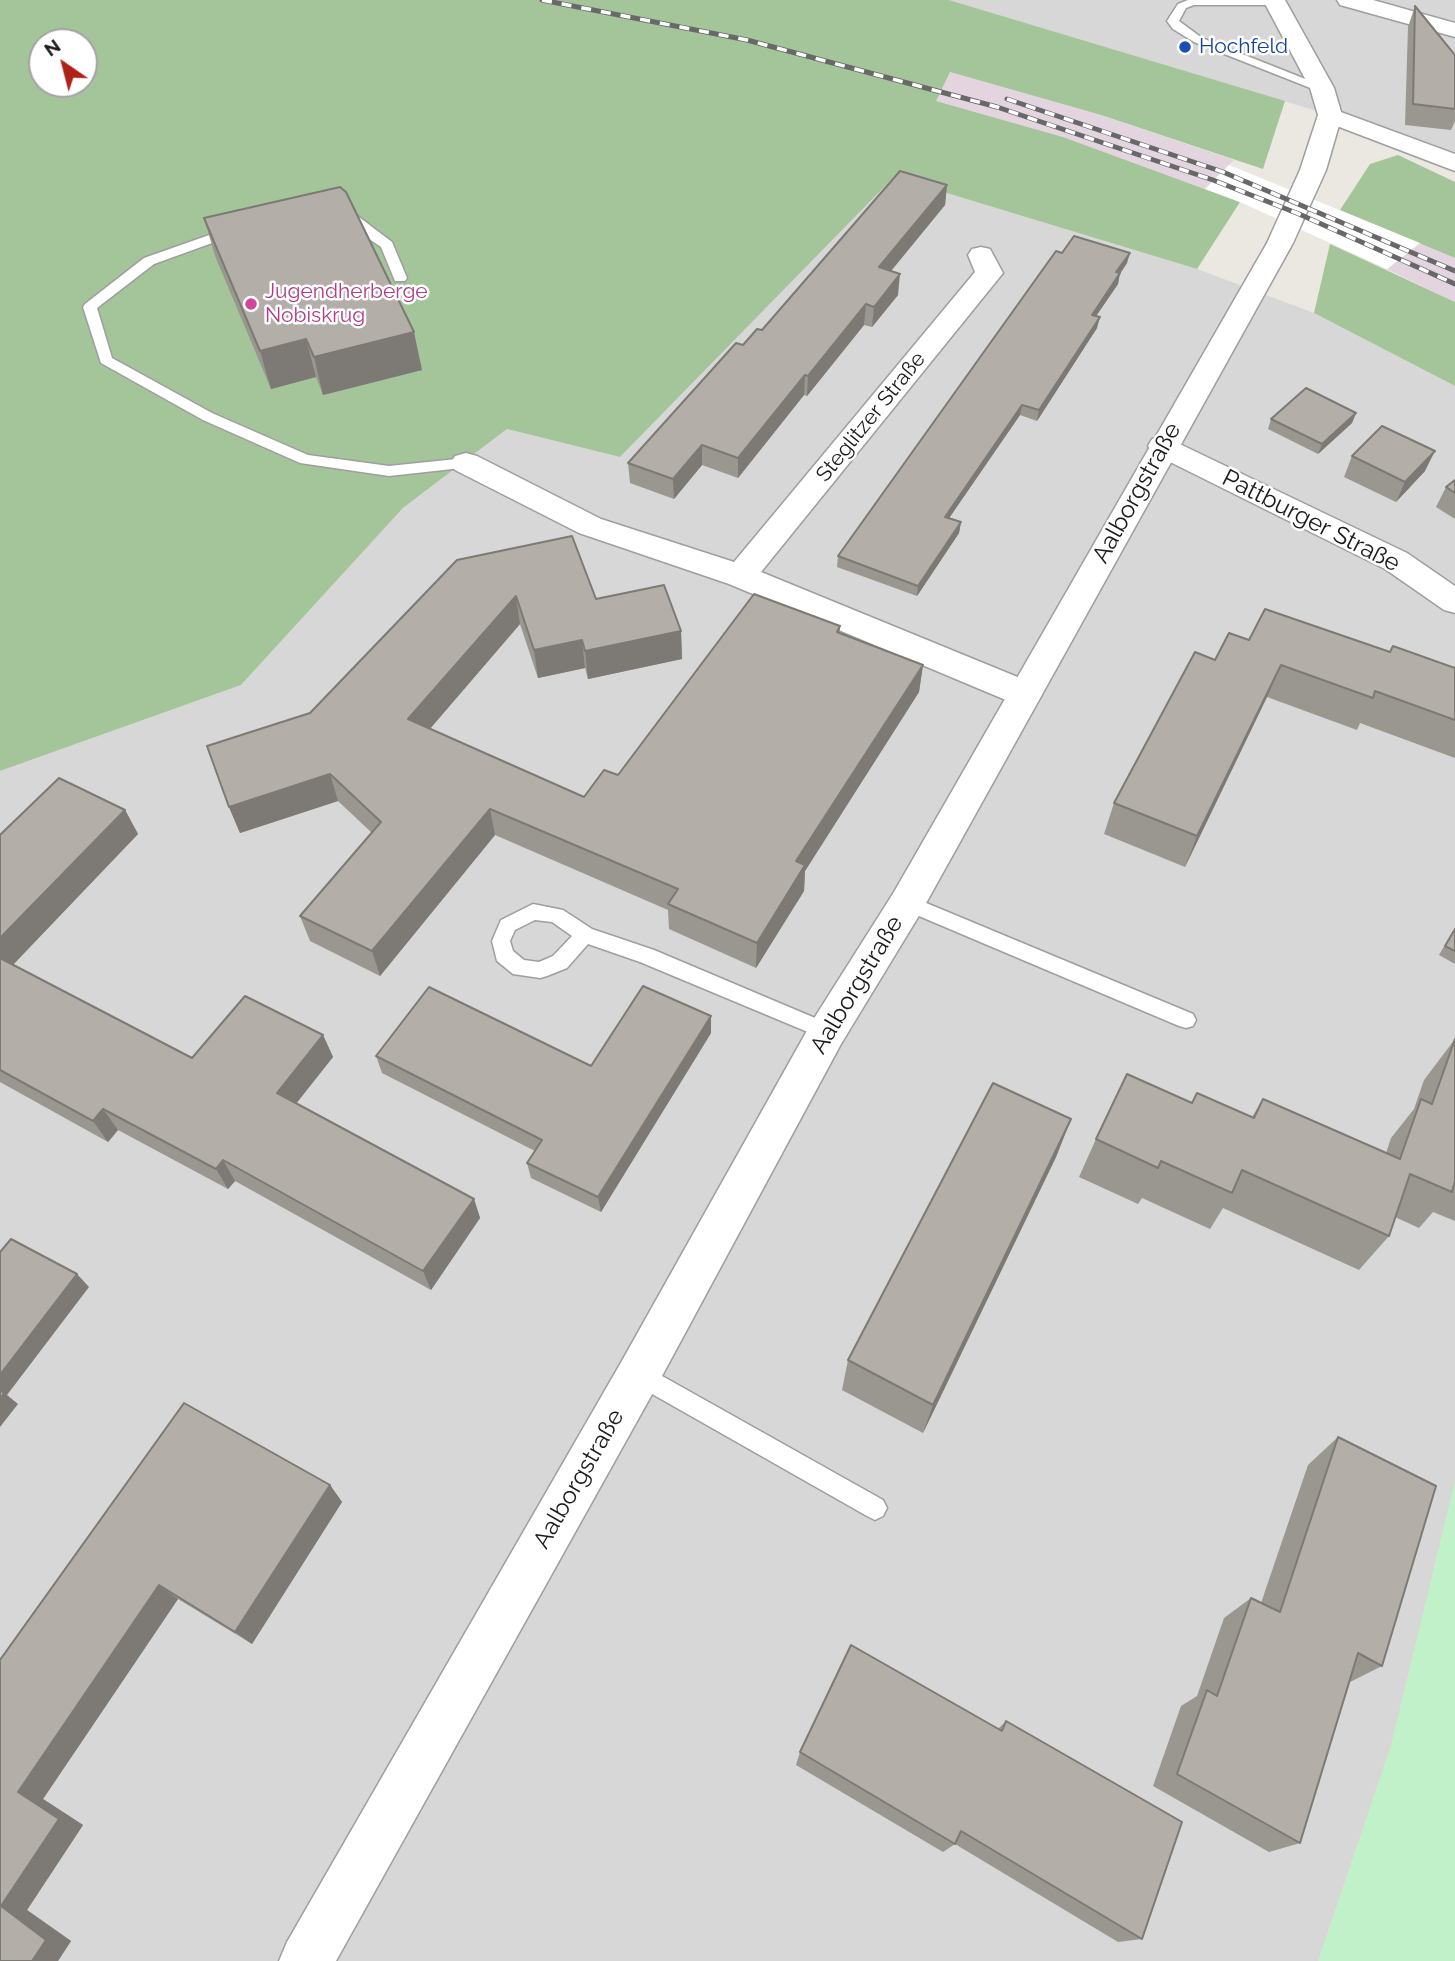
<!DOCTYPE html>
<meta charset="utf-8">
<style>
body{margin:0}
#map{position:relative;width:1455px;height:1961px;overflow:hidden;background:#ebe8e1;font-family:Raleway,sans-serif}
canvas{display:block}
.north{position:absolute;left:28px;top:28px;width:70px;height:70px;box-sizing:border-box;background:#fff;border:2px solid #a3a3a3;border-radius:50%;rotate:325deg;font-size:19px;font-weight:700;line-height:28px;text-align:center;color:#1a1a1a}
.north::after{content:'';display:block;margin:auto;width:24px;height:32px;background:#ae2217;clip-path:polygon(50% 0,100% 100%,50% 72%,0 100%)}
</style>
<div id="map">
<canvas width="1455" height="1961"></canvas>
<div class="north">N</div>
</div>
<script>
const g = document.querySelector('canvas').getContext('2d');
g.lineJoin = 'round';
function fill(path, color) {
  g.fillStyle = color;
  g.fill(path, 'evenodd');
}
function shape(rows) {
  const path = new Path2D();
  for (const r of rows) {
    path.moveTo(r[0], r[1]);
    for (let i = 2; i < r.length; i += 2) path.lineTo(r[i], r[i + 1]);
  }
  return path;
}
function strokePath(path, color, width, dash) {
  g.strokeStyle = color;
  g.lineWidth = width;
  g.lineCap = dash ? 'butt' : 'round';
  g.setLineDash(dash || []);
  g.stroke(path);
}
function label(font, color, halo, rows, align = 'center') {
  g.font = font + ' Raleway,sans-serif';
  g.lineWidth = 5;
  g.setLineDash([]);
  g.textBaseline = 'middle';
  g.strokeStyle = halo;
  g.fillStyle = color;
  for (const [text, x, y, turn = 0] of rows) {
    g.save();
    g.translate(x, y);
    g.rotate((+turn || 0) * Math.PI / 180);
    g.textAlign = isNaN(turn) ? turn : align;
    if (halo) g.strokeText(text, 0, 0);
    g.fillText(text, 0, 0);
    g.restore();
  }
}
fill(shape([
 [949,0,1455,0,1455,163,1330,115],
 [894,177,1197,269,1314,313,1455,386,1455,1961,0,1961,0,771,241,685,403,508,507,429,620,457]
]), '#d8d7d7');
fill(shape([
 [643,0,950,72,1100,115,1234,160,1205,189,1063,137,936,101],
 [1420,243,1455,258,1455,302,1387,269]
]), '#e3d4df');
fill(shape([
 [0,0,949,0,1285,101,1263,169,1101,115,950,72,936,101,1063,137,1240,202,1197,269,894,177,620,457,507,429,403,508,241,685,0,771],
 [42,42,84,42,84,84,42,84],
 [1398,155,1455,182,1455,258,1340,210,1370,164],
 [1330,244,1455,302,1455,386,1314,313]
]), '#a4c59a');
fill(shape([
 [1455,1481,1455,1961,1318,1961,1391,1745]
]), '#c1f1c9');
fill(shape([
 [1229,165,1420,243,1387,269,1240,202,1205,189]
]), '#fff');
const service = shape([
 [1188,0,1279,0,1279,4,1275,5,1194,5,1186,8,1179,21,1202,38,1328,88,1318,91,1194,42,1173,29,1167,21,1178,4,1188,0],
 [337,211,351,211,392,242,407,278,405,281,395,281,381,247,337,217,337,211],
 [232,227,239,231,237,234,154,264,97,308,112,358,212,413,308,455,389,466,466,458,471,459,471,467,389,476,300,463,203,420,101,363,83,307,85,304,144,258,232,227],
 [907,895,1193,1014,1196,1020,1193,1026,1186,1028,1179,1026,900,908,898,903,900,898,907,895],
 [533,904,563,910,592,929,654,950,834,1026,837,1032,834,1038,827,1040,640,962,588,944,567,968,547,976,540,978,513,974,497,961,492,941,501,920,533,904],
 [535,920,552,922,572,936,553,956,539,962,524,960,513,951,510,941,515,930,535,920],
 [639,1363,883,1500,887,1508,883,1516,875,1520,867,1516,631,1382,628,1374,631,1366,639,1363]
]);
const minor = shape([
 [1337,0,1373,0,1455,23,1455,37,1340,5,1337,0],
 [1330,108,1455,154,1455,171,1321,120,1318,115,1321,110,1330,108],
 [981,247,990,249,1003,273,761,572,1037,685,1042,694,1037,703,1025,707,1013,703,729,584,579,533,455,470,451,463,455,456,466,453,477,456,601,519,734,562,975,272,968,255,972,249,981,247],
 [1163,436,1407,553,1455,586,1455,613,1444,610,1385,569,1152,453,1148,446,1152,439,1163,436]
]);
const tertiary = shape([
 [1263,0,1285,0,1334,88,1342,115,1326,170,1293,243,920,914,841,1044,655,1389,336,1961,279,1961,287,1942,623,1359,813,1020,894,892,1267,243,1300,170,1318,115,1310,88,1263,0]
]);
strokePath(service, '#9e9e9e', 3);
strokePath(minor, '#9e9e9e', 3);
strokePath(tertiary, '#9e9e9e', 3);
fill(service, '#fff');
fill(minor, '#fff');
fill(tertiary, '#fff');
const rail = shape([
 [542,0,747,40,997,107,1213,180,1299,214,1455,284],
 [1007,99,1223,172,1455,271]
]);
strokePath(rail, '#686868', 5);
strokePath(rail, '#fff', 3.5, [10]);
fill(shape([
 [1415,6,1455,55,1455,121,1451,130,1405,125,1408,27],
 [947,185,945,205,891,271,898,295,872,327,864,325,807,396,804,395,738,478,702,465,674,499,630,483,628,463,743,345],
 [204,218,422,370,323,395,316,377,271,389,215,256],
 [1062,253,1127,263,1120,273,1118,284,1096,316,1097,328,1037,421,1020,415,949,518,961,522,959,533,917,596,837,567,838,556],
 [1356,413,1352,423,1318,454,1268,429,1271,419],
 [1352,456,1425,471,1396,502,1344,477],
 [1455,480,1455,519,1436,507,1446,487],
 [457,560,596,599,681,631,682,659,588,679,585,668,538,678,520,624,430,729,584,797,840,626,840,633,923,665,919,692,805,871,804,891,756,968,669,929,668,910,495,835,380,976,310,941,300,916,372,833,338,801,240,833,229,807,310,713],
 [1249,640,1390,652,1455,668,1455,758,1360,723,1357,730,1267,697,1185,867,1104,834,1114,803,1215,660],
 [125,810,138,834,13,965,192,1058,323,1035,333,1057,296,1103,474,1199,480,1218,431,1290,235,1181,228,1189,118,1130,108,1142,0,1082,0,835],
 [1455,928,1455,964,1439,955],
 [711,1033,601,1212,531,1178,527,1163,535,1151,382,1073,376,1056,591,1066],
 [1455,1039,1455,1221,1433,1212,1419,1228,1395,1217,1389,1236,1359,1270,1223,1208,1210,1229,1142,1198,1138,1204,1079,1177,1096,1139,1192,1103,1252,1117,1263,1099,1386,1153,1391,1138,1414,1109,1424,1080],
 [1071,1119,1056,1157,923,1433,842,1390,848,1360],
 [1338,1437,1382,1666,1350,1682,1300,1843,1269,1852,1153,1786,1181,1706,1197,1696,1224,1618,1251,1598,1261,1603,1308,1465],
 [330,1485,342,1502,252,1644,178,1599,43,1799,83,1825,27,1910,71,1941,58,1961,0,1961,0,1660],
 [1006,1721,1142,1939,1118,1942,955,1844,943,1852,796,1765,800,1752,998,1729]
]), '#9a9690');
fill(shape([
 [947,185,945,205,877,288,879,267],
 [1130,253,1127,263,1114,283,1116,272],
 [1120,273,1118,284,1090,325,1092,315],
 [900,274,898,295,872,327,874,307],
 [866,304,864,325,807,396,808,376],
 [1100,317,1097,328,1037,421,1039,410],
 [414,332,422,370,323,395,314,357],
 [306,339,316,377,271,389,260,351],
 [805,375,804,395,738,478,738,458],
 [1022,405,1020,415,943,527,945,517],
 [1356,413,1352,423,1318,454,1322,444],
 [702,445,702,465,674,499,673,479],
 [1435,451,1425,471,1396,502,1405,482],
 [961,522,959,533,917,596,918,586],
 [516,596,520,624,415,746,408,719],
 [681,631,682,659,588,679,585,651],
 [582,640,585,668,538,678,534,650],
 [923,665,919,692,805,871,804,891,756,968,757,943,796,861],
 [1281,665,1267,697,1185,867,1197,836],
 [330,774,338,801,240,833,229,807],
 [490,809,495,835,380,976,372,951],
 [125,810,138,834,4,974,0,969,0,938],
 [711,1016,711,1033,601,1212,598,1197],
 [323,1035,333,1057,288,1114,277,1093],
 [103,1109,118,1130,108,1142,93,1121],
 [1071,1119,1056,1157,923,1433,933,1405],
 [223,1160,235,1181,228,1189,216,1169],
 [474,1199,480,1218,431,1290,423,1271],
 [77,1274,89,1287,7,1395,18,1404,0,1427,0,1375],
 [330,1485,342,1502,252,1644,235,1632],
 [159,1585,178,1599,43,1799,83,1825,27,1910,71,1941,58,1961,32,1961,1,1906,18,1792]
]), '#7d7a75');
const building = shape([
 [1415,6,1455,55,1455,109,1413,104,1415,6],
 [900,171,947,185,879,267,900,274,874,307,866,304,808,376,805,375,738,458,702,445,673,479,628,463,736,343,743,345,757,329,762,330,900,171],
 [340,187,346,192,414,332,314,357,306,339,260,351,204,218,340,187],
 [1074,236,1130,253,1116,272,1120,273,1092,315,1100,317,1039,410,1022,405,945,517,961,522,918,586,838,556,1056,251,1062,253,1074,236],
 [1306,388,1356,413,1322,444,1271,419,1306,388],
 [1382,426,1435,451,1405,482,1352,456,1382,426],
 [1455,480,1455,493,1446,487,1455,480],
 [572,536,596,599,664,585,681,631,585,651,582,640,534,650,516,596,408,719,584,797,604,770,618,775,754,594,840,626,837,632,923,665,796,861,805,865,757,943,668,904,678,889,490,809,372,951,300,916,381,822,330,774,229,807,207,746,310,713,457,560,572,536],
 [1265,609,1390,652,1393,646,1455,668,1455,720,1375,691,1373,698,1281,665,1197,836,1114,803,1195,652,1215,660,1229,633,1249,640,1265,609],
 [59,778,125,810,0,938,0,835,59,778],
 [1455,929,1455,951,1445,946,1455,929],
 [0,958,192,1058,245,996,323,1035,277,1093,474,1199,423,1271,223,1160,216,1169,103,1109,93,1121,0,1070,0,958],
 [643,986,711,1016,598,1197,527,1163,542,1140,376,1056,429,987,591,1066,643,986],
 [1455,1039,1455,1181,1452,1192,1410,1174,1389,1236,1242,1170,1232,1193,1161,1161,1158,1168,1096,1139,1127,1074,1192,1103,1197,1093,1254,1118,1263,1099,1400,1159,1421,1099,1432,1104,1455,1039],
 [993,1083,1071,1119,933,1405,848,1360,993,1083],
 [11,1239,77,1274,0,1375,0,1252,11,1239],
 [0,1390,4,1393,0,1399,0,1390],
 [184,1403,330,1485,235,1632,159,1585,18,1792,59,1819,1,1906,46,1940,32,1961,0,1961,0,1660,184,1403],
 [1338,1437,1436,1486,1382,1666,1358,1653,1300,1843,1177,1774,1207,1690,1217,1696,1251,1598,1280,1612,1338,1437],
 [851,1645,1002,1731,1006,1721,1182,1822,1142,1939,961,1831,955,1844,800,1752,851,1645]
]);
fill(building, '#b3aea7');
strokePath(building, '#7d7a75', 2);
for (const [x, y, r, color] of [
 [1185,47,7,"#1a4fb4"],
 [251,304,7,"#d1479c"]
]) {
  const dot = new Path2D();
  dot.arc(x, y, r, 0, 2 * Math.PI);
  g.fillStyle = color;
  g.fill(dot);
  strokePath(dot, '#fff', 2.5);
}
label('21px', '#164399', '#fff', [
 ["Hochfeld",1199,47]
], 'left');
label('21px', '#b23c85', '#fff', [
 ["Jugendherberge",265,292],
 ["Nobiskrug",265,316]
], 'left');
label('21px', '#1a1a1a', '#fff', [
 ["Steglitzer Straße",871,417,-51]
]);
label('24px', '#1a1a1a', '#fff', [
 ["Aalborgstraße",1137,493,-61],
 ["Pattburger Straße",1311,521,27],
 ["Aalborgstraße",857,985,-59],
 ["Aalborgstraße",579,1479,-60]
]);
</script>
